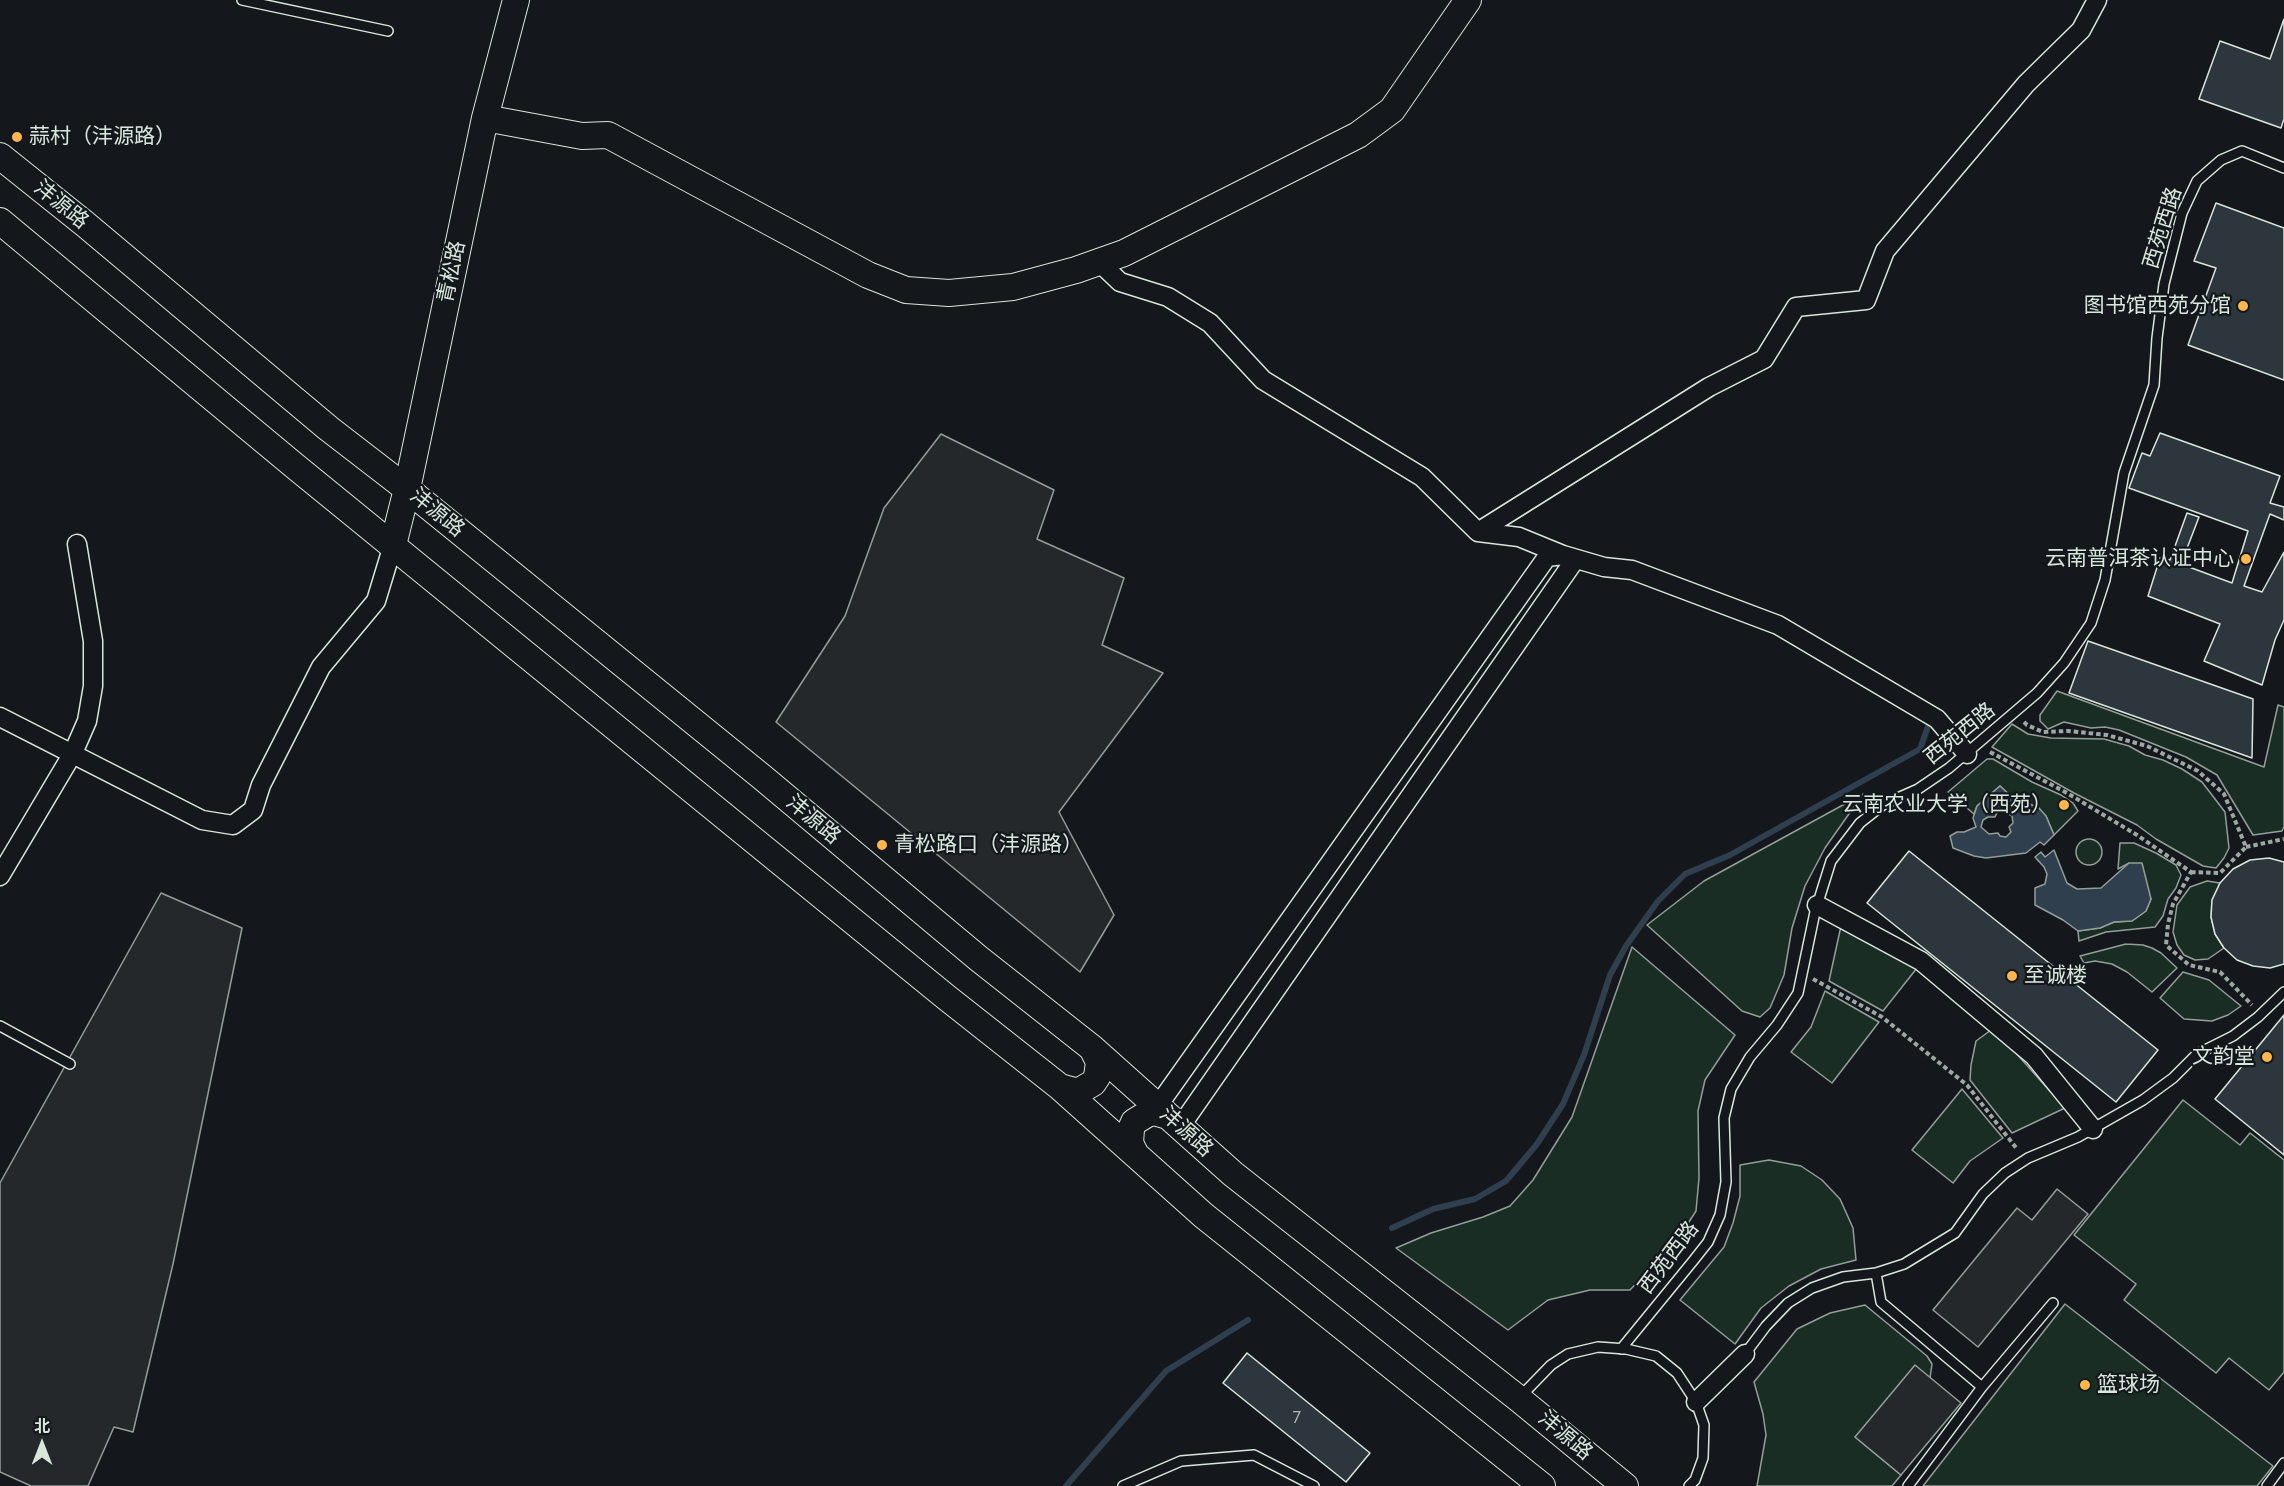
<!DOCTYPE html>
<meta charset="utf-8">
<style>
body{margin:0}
#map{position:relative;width:2284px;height:1486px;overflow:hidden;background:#14181c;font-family:"PT Sans","Noto Sans SC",sans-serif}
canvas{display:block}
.north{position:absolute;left:12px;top:1414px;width:60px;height:60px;-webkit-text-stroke:4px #14181c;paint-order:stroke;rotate:0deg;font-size:16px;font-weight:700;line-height:24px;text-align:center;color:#d8e6dc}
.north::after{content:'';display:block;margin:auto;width:21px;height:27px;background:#d8e6dc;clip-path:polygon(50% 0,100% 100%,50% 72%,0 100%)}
</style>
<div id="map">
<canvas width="2284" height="1486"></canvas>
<div class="north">北</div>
</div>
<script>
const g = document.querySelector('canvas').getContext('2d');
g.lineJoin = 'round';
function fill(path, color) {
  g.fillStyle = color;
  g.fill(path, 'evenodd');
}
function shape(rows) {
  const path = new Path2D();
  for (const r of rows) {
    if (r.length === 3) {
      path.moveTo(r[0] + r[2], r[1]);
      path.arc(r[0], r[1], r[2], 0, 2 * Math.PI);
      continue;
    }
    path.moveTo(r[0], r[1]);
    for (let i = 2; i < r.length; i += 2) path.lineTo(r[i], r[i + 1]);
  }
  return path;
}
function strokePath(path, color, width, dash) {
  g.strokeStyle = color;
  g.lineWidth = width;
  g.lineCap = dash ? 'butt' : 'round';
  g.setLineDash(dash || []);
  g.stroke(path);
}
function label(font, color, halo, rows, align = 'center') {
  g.font = font + ' "PT Sans","Noto Sans SC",sans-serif';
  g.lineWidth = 4.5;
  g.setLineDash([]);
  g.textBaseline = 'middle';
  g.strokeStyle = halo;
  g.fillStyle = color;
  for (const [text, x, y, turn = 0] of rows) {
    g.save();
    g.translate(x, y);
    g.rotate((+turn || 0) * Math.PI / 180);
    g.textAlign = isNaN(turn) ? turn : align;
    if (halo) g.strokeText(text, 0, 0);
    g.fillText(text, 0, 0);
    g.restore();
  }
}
const green = shape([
 [2057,691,2264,767,2278,705,2284,707,2284,827,2282,831,2253,835,2217,775,2186,757,2119,730,2105,727,2091,728,2064,722,2048,729,2040,721,2040,715,2057,691],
 [2012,724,2028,734,2051,738,2104,739,2129,746,2145,755,2163,760,2182,769,2202,782,2225,812,2229,848,2224,858,2216,868,2203,866,2156,839,2137,825,2074,793,1992,747,2012,724],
 [1987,759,1993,759,2032,782,2061,795,2073,803,2078,811,2054,835,2046,816,2023,801,2015,800,2000,786,1977,806,1974,814,1948,792,1987,759],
 [1863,794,1825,848,1805,886,1792,928,1784,975,1770,1008,1760,1017,1742,1011,1647,925,1704,881,1863,794],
 [2089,852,13],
 [2120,843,2134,843,2156,853,2176,865,2181,875,2176,888,2168,899,2163,916,2155,927,2106,932,2079,941,2078,931,2100,928,2114,922,2132,921,2146,911,2151,899,2129,863,2118,869,2120,843],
 [2207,881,2220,883,2212,900,2211,917,2215,934,2224,948,2208,959,2195,960,2184,955,2177,945,2173,932,2177,905,2190,887,2207,881],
 [1841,926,1917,968,1883,1011,1829,981,1841,926],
 [2126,944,2143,945,2152,948,2161,953,2177,968,2152,992,2127,972,2112,964,2095,961,2084,963,2080,956,2126,944],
 [1632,947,1735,1035,1705,1080,1698,1111,1699,1178,1696,1211,1678,1239,1630,1290,1590,1290,1548,1300,1508,1330,1396,1248,1431,1233,1483,1217,1510,1206,1533,1180,1572,1117,1632,947],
 [2183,972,2209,980,2241,1006,2228,1015,2212,1021,2184,1019,2160,998,2183,972],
 [1825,991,1879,1022,1832,1083,1791,1052,1811,1027,1825,991],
 [1991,1030,2014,1051,2065,1108,2012,1133,1970,1080,1971,1065,1976,1041,1991,1030],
 [1962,1089,2003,1138,1970,1161,1953,1183,1912,1150,1962,1089],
 [2183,1100,2240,1145,2250,1133,2284,1160,2284,1372,2269,1390,2229,1358,2216,1373,2124,1300,2136,1284,2074,1235,2183,1100],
 [1769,1160,1801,1166,1822,1180,1840,1199,1853,1228,1856,1260,1821,1269,1789,1286,1761,1308,1735,1344,1680,1300,1724,1247,1733,1223,1740,1196,1740,1165,1769,1160],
 [2065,1304,2273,1466,2257,1486,1923,1486,2065,1304],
 [1865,1305,1927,1356,1932,1364,1930,1378,1855,1437,1901,1475,1892,1486,1757,1486,1766,1435,1763,1414,1754,1382,1797,1329,1830,1313,1865,1305]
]);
fill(green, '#1a2d24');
strokePath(green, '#939e99', 1.5);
const parking = shape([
 [941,434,1054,490,1037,539,1124,578,1102,645,1163,673,1059,812,1114,915,1080,972,776,722,845,616,884,508,941,434],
 [161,893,242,928,173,1264,133,1432,114,1427,88,1486,31,1486,0,1472,0,1183,161,893],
 [2057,1189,2088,1214,1978,1347,1933,1310,2017,1208,2032,1220,2057,1189],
 [1915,1365,1961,1403,1901,1475,1855,1437,1915,1365]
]);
fill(parking, '#24282b');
strokePath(parking, '#939e99', 1.5);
const water = shape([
 [2000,786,2015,800,2023,801,2039,808,2046,816,2054,835,2044,845,2040,842,2026,853,1986,858,1974,856,1953,848,1950,836,1957,832,1964,832,1976,827,1973,818,1977,806,2000,786],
 [1998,811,2004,811,2012,816,2013,823,2009,827,2011,832,2006,837,2000,836,1998,833,1989,834,1981,827,1983,820,1988,817,1995,817,1998,811],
 [2054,850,2067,883,2077,889,2101,888,2129,863,2142,863,2151,899,2146,911,2132,921,2114,922,2100,928,2078,931,2063,920,2035,905,2035,888,2045,884,2047,874,2044,867,2035,857,2041,852,2045,857,2054,850]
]);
fill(water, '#2f3f4d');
strokePath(water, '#939e99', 1.5);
strokePath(shape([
 [1392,1228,1433,1209,1475,1199,1506,1181,1537,1144,1563,1104,1584,1055,1610,975,1626,946,1658,901,1685,874,1730,855,1920,749,1931,718],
 [1066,1486,1166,1371,1248,1320]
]), '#2f3f4d', 6);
const building = shape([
 [2284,19,2284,119,2281,128,2199,99,2220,41,2270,59,2284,19],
 [2216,203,2284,228,2284,380,2188,345,2216,268,2194,261,2216,203],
 [2160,433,2280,476,2270,503,2284,507,2284,520,2270,514,2244,586,2262,592,2284,552,2284,620,2275,640,2262,685,2204,661,2220,624,2148,596,2160,558,2170,560,2187,513,2199,517,2181,564,2232,583,2248,531,2129,488,2142,453,2150,456,2160,433],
 [2088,641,2253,699,2252,758,2069,693,2088,641],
 [1909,851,2158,1050,2116,1102,1867,903,1909,851],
 [2269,858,2284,862,2284,964,2270,968,2253,966,2237,960,2224,948,2215,934,2211,917,2212,900,2220,883,2233,869,2250,860,2269,858],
 [2284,1015,2284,1155,2215,1099,2284,1015],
 [1247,1353,1370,1453,1346,1482,1223,1383,1247,1353]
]);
fill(building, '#2c363c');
strokePath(building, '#d8e6dc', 1.5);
const lane = shape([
 [242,0,388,31],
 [0,1026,70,1064],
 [1876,1273,1881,1302,1982,1387,2053,1303],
 [1621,1349,1693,1261,1708,1242,1720,1215,1726,1182,1724,1118,1731,1089,1750,1057,1777,1025,1798,993,1815,912,1831,861,1860,823,1884,804,1918,789,1949,768,2037,693,2064,663,2091,623,2105,580,2124,473,2154,385,2157,338,2164,284,2182,213,2197,181,2221,160,2242,151,2284,168],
 [1745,1354,1766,1326,1788,1303,1812,1288,1843,1277,1876,1273,1904,1264,1955,1233,1983,1194,2005,1173,2028,1158,2078,1137,2143,1100,2173,1078,2197,1054,2233,1036,2258,1017,2284,992],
 [1520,1397,1551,1365,1568,1354,1598,1347,1626,1349,1656,1356,1677,1373,1696,1402,1704,1425,1703,1458,1695,1480,1689,1486],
 [1123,1486,1181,1461,1254,1455,1314,1486],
 [1908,1486,1982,1387],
 [2267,1486,2284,1463]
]);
const street = shape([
 [1099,262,1120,282,1168,297,1210,323,1263,380,1422,477,1478,532,1709,387,1764,359,1796,307,1866,300,1885,251,2026,84,2081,30,2097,0],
 [1478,532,1519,537,1563,555,1604,567,1632,570,1778,625,1937,719,1967,754],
 [0,717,202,820,233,825,253,810,261,785,321,667,376,601,393,545],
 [0,876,73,753,87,721,93,686,93,641,77,544],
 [1817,905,1921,961,2034,1056,2093,1129],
 [1157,1107,1547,557,1563,555,1572,564,1180,1127],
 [1696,1402,1745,1354]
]);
const secondary = shape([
 [485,118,582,136,608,135,868,275,906,290,949,293,1013,287,1076,270,1124,253,1358,135,1392,110,1468,0],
 [0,156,85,224,328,428,407,489,762,777,978,958,1092,1048,1233,1174,1519,1399,1625,1486],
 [0,221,296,467,946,997,1060,1087,1203,1215,1542,1486],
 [393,545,407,489,485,118,516,0],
 [1060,1087,1074,1091,1081,1090,1093,1083,1097,1077,1099,1062,1092,1048],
 [1136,1155,1130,1143,1131,1129,1134,1122,1147,1114,1154,1112,1168,1116]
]);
strokePath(lane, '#d8e6dc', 12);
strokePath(street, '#d8e6dc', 21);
strokePath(secondary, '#d8e6dc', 28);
strokePath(shape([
 [2024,722,2027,725,2043,732,2068,731,2107,735,2147,746,2198,771,2224,794,2246,847,2220,873,2191,872],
 [1990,752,2067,793,2137,835,2191,872,2173,904,2168,924,2166,945,2189,965,2220,972,2252,1005],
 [2246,847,2284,839],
 [1813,979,1882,1017,1967,1085,2017,1149]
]), '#9da8a2', 4, [4.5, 3]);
strokePath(lane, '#14181c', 9);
strokePath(street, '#14181c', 18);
strokePath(secondary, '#14181c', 26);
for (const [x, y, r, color] of [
 [17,137,6,"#ffb74d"],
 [2243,306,6,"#ffb74d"],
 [2246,559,6,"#ffb74d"],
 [2064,805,6,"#ffb74d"],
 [882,845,6,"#ffb74d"],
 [2012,976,6,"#ffb74d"],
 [2267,1057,6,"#ffb74d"],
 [2085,1385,6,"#ffb74d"]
]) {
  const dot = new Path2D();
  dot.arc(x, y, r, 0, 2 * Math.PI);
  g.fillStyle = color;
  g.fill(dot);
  strokePath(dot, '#14181c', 2);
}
label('18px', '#adbab4', null, [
 ["7",1297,1418]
]);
label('21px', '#d8e6dc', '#14181c', [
 ["蒜村（沣源路）",29,137],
 ["图书馆西苑分馆",2231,306,"right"],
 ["云南普洱茶认证中心",2234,559,"right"],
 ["云南农业大学（西苑）",2052,805,"right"],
 ["青松路口（沣源路）",894,845],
 ["至诚楼",2024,976],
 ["文韵堂",2255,1057,"right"],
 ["篮球场",2097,1385]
], 'left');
label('21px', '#d8e6dc', '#14181c', [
 ["沣源路",61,205,39],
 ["西苑西路",2163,228,-73],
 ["青松路",452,272,-78],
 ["沣源路",437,513,39],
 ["西苑西路",1960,734,-39],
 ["沣源路",813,820,40],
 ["沣源路",1186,1132,42],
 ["西苑西路",1669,1258,-53],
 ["沣源路",1565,1436,40]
]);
</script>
